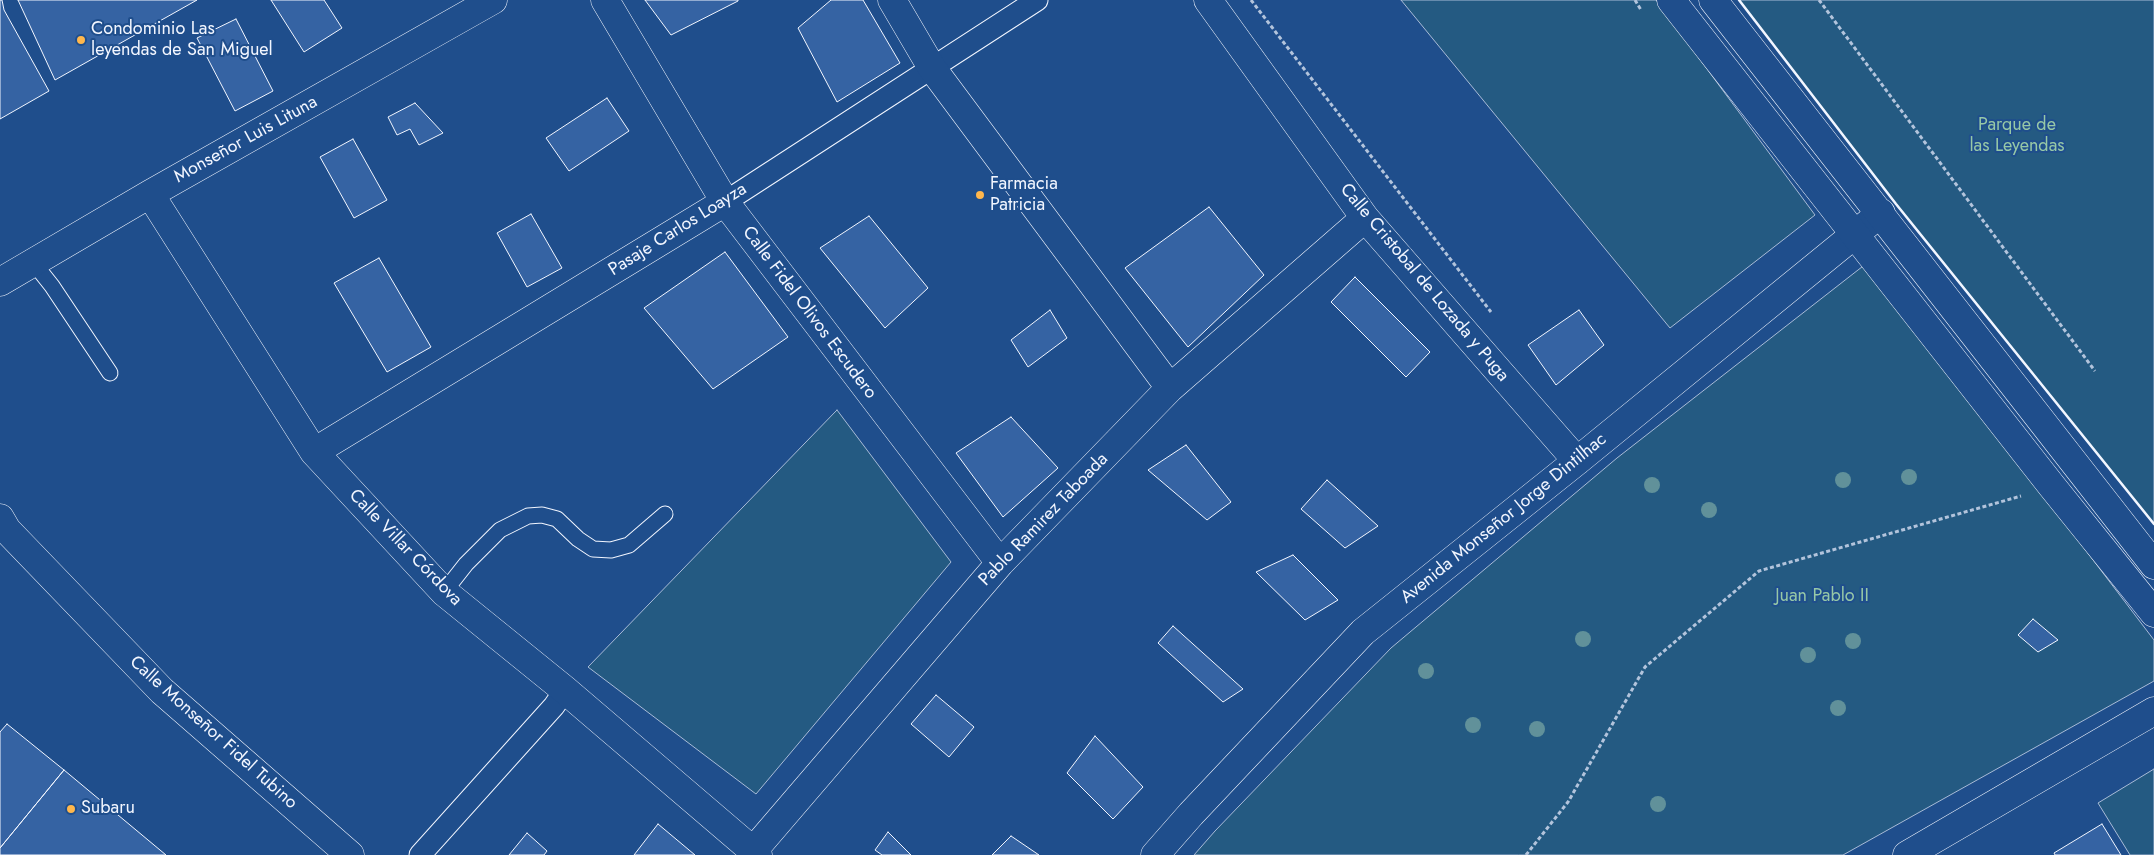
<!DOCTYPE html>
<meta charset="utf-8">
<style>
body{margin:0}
canvas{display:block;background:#1f4e8c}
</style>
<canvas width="2154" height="855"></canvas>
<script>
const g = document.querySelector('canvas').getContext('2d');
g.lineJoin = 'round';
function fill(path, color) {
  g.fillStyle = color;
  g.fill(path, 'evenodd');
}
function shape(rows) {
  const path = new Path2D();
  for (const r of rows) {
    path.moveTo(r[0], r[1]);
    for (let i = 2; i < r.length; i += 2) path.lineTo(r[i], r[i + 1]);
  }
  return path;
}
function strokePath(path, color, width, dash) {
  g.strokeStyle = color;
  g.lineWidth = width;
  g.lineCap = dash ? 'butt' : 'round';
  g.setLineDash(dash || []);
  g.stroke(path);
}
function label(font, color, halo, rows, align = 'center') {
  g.font = font + ' Jost,sans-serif';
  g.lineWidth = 4;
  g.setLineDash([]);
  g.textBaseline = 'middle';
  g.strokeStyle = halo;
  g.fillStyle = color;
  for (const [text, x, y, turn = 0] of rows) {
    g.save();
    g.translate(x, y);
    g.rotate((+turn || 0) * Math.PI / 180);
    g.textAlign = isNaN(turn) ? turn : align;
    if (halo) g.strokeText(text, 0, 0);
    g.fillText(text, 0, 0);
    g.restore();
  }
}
const green = shape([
 [1401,0,1656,0,1815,215,1670,328,1401,0],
 [1739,0,2154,0,2154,524,1896,204,1739,0],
 [1867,263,2154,640,2154,681,1843,855,1194,855,1215,831,1391,648,1617,458,1867,263],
 [837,410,951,562,756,794,588,667,837,410],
 [2154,769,2154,855,2130,855,2098,803,2154,769]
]);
fill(green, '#245a82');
strokePath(green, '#a8bbd7', 1);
const building = shape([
 [0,0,2,0,4,10,49,91,0,119,0,0],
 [18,0,197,0,55,80,18,0],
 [271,0,324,0,342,28,304,52,271,0],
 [645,0,738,0,738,1,671,35,645,0],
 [831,0,863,0,900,63,837,102,798,28,831,0],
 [236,19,273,91,235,111,197,38,236,19],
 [607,98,629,131,569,171,546,138,607,98],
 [415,103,443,133,419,145,410,129,397,135,388,117,415,103],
 [353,139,387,200,354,218,320,157,353,139],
 [1209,207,1264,275,1188,347,1125,268,1209,207],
 [531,214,562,268,527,287,497,233,531,214],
 [869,216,928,288,885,328,820,248,869,216],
 [725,252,788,337,713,389,644,308,725,252],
 [379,258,431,347,387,372,334,283,379,258],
 [1355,277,1430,352,1406,377,1331,302,1355,277],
 [1050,310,1067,338,1028,367,1011,340,1050,310],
 [1579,310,1604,345,1556,385,1528,345,1579,310],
 [1011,417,1058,468,1003,517,956,453,1011,417],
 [1186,445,1231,502,1207,520,1148,470,1186,445],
 [1327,480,1378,526,1345,548,1301,509,1327,480],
 [1293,555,1338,600,1305,620,1256,572,1293,555],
 [2033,619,2058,640,2038,652,2018,635,2033,619],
 [1173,626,1243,689,1223,702,1158,643,1173,626],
 [936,695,974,727,949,757,911,724,936,695],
 [7,724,64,770,0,848,0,732,7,724],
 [1095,736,1143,787,1113,819,1067,773,1095,736],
 [64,770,166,855,0,855,0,848,64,770],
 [658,824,695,855,634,855,658,824],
 [2102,824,2121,855,2055,855,2054,853,2102,824],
 [888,832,911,855,882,855,875,850,888,832],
 [527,833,547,851,544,855,509,855,527,833],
 [1011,836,1039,855,992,855,1011,836]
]);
fill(building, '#3563a3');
strokePath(building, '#f2f6ff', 1);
const service = shape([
 [33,262,52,286,110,373],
 [444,592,466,564,500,530,528,516,542,515,557,519,578,539,593,549,611,550,629,545,665,514]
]);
const pedestrian = shape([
 [725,202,1037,0],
 [420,855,554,706,565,690]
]);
const minor = shape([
 [605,0,725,202,1000,563],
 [892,0,932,68,1170,388],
 [1208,0,1365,218,1577,461],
 [150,194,314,452,444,592,565,690,758,855],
 [0,282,150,194,493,0],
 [314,452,725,202],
 [0,518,7,530,162,691,350,855],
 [753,851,1000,563,1170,388,1365,218],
 [1155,855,1191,814,1363,632,1577,461,1881,213]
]);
const tertiary = shape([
 [1907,855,2154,711]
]);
const secondary = shape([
 [1671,0,2051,485,2154,613],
 [1713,0,2154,565]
]);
strokePath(service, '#f2f6ff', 17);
strokePath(pedestrian, '#f2f6ff', 23);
strokePath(minor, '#f2f6ff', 29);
strokePath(tertiary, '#f2f6ff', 29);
strokePath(secondary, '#f2f6ff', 29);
strokePath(shape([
 [1251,0,1491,312],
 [1635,0,1641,10],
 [1819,0,2095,371],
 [1526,855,1568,802,1645,667,1759,571,2021,496]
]), '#b3c4dc', 3, [4, 2.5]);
strokePath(service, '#1f4e8c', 15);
strokePath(pedestrian, '#1f4e8c', 21);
strokePath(minor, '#1f4e8c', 28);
strokePath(tertiary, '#1f4e8c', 28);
strokePath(secondary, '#1f4e8c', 28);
strokePath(shape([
 [1739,0,1896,204,2154,524]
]), '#f2f6ff', 2.5);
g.fillStyle = '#61919a';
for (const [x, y] of [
 [1909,477],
 [1843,480],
 [1652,485],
 [1709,510],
 [1583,639],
 [1853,641],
 [1808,655],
 [1426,671],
 [1838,708],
 [1473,725],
 [1537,729],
 [1658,804]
]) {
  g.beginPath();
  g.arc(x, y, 8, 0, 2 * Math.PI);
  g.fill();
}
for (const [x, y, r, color] of [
 [81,40,5,"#ffb74d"],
 [980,195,5,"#ffb74d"],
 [71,809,5,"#ffb74d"]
]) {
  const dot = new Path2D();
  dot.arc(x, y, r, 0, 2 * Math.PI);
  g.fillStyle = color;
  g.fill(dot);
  strokePath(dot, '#1f4e8c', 2);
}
label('18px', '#f2f6ff', '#1f4e8c', [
 ["Condominio Las",91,30],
 ["leyendas de San Miguel",91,51],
 ["Farmacia",990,185],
 ["Patricia",990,206],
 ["Subaru",81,809]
], 'left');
label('18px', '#97c8a6', '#1f4e8c', [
 ["Parque de",2017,126],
 ["las Leyendas",2017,147],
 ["Juan Pablo II",1822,597]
]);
label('18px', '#f2f6ff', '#1f4e8c', [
 ["Monseñor Luis Lituna",246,140,-29],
 ["Pasaje Carlos Loayza",678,230,-32],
 ["Calle Cristobal de Lozada y Puga",1424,283,50],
 ["Calle Fidel Olivos Escudero",809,313,53],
 ["Avenida Monseñor Jorge Dintilhac",1504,519,-39],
 ["Pablo Ramirez Taboada",1044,520,-46],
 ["Calle Villar Córdova",405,548,46],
 ["Calle Monseñor Fidel Tubino",213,733,42]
]);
</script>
